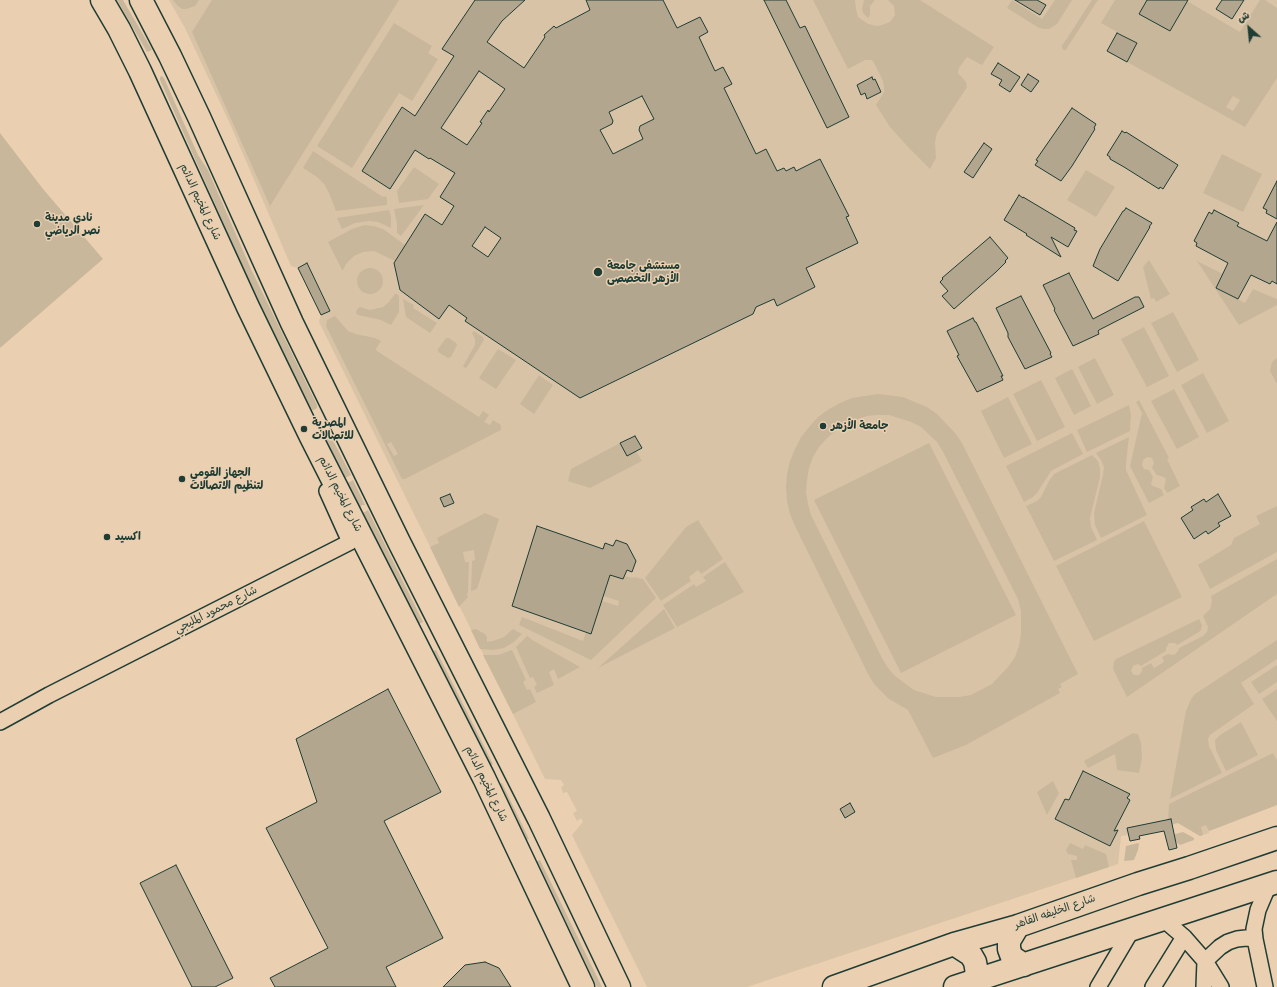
<!DOCTYPE html>
<meta charset="utf-8">
<style>
body{margin:0}
#map{position:relative;width:1277px;height:987px;overflow:hidden;background:#eacfb1;font-family:"Balsamiq Sans","Playpen Sans Arabic",sans-serif}
canvas{display:block}
.north{position:absolute;left:1229px;top:8px;width:40px;height:40px;-webkit-text-stroke:3px #eacfb1;paint-order:stroke;rotate:333deg;font-size:11px;font-weight:700;line-height:16px;text-align:center;color:#1f3d34}
.north::after{content:'';display:block;margin:auto;width:14px;height:18px;background:#1f3d34;clip-path:polygon(50% 0,100% 100%,50% 72%,0 100%)}
</style>
<div id="map">
<canvas width="1277" height="987"></canvas>
<div class="north">ش</div>
</div>
<script>
const g = document.querySelector('canvas').getContext('2d');
g.lineJoin = 'round';
function fill(path, color) {
  g.fillStyle = color;
  g.fill(path, 'evenodd');
}
function shape(rows) {
  const path = new Path2D();
  for (const r of rows) {
    if (r.length === 3) {
      path.moveTo(r[0] + r[2], r[1]);
      path.arc(r[0], r[1], r[2], 0, 2 * Math.PI);
      continue;
    }
    path.moveTo(r[0], r[1]);
    for (let i = 2; i < r.length; i += 2) path.lineTo(r[i], r[i + 1]);
  }
  return path;
}
function strokePath(path, color, width, dash) {
  g.strokeStyle = color;
  g.lineWidth = width;
  g.lineCap = dash ? 'butt' : 'round';
  g.setLineDash(dash || []);
  g.stroke(path);
}
function label(font, color, halo, rows, align = 'center') {
  g.font = font + ' "Balsamiq Sans","Playpen Sans Arabic",sans-serif';
  g.lineWidth = 3;
  g.setLineDash([]);
  g.textBaseline = 'middle';
  g.strokeStyle = halo;
  g.fillStyle = color;
  for (const [text, x, y, turn = 0] of rows) {
    g.save();
    g.translate(x, y);
    g.rotate((+turn || 0) * Math.PI / 180);
    g.textAlign = isNaN(turn) ? turn : align;
    if (halo) g.strokeText(text, 0, 0);
    g.fillText(text, 0, 0);
    g.restore();
  }
}
fill(shape([
 [169,0,1277,0,1277,805,1209,831,1209,833,1200,836,1178,823,1172,825,1174,831,1164,833,1164,831,1148,834,1140,836,1140,839,1130,841,1128,835,1121,836,1118,864,747,987,647,987,572,835,583,822,581,818,577,821,573,813,577,811,567,792,563,793,561,787,564,785,561,780,545,779,319,322,321,315,306,285,298,268,291,266,231,126,185,28]
]), '#d9c3a6');
fill(shape([
 [117,0,123,0,152,50,147,52],
 [173,0,199,0,195,6,186,9,182,9,178,6],
 [212,0,399,0,270,206,192,32],
 [813,0,855,0,856,9,858,17,868,24,877,26,882,25,890,22,895,15,894,6,888,0,920,0,994,47,982,65,967,57,959,68,958,73,966,82,967,87,937,133,935,142,936,158,930,169,909,148,890,127,876,105,884,92,884,88,883,81,874,63,872,60,865,60,848,69],
 [864,0,875,0,870,6,870,15,868,18,863,13,862,9],
 [1012,0,1042,19,1055,0,1072,0,1057,24,1049,29,1044,29,1039,28,1007,8],
 [1092,0,1098,0,1067,48,1066,50,1063,50,1062,47,1062,46],
 [1115,0,1147,0,1139,14,1170,30,1187,1,1240,32,1260,0,1265,0,1277,8,1277,78,1245,127,1127,62,1137,43,1101,23],
 [1233,96,1240,100,1233,111,1226,107],
 [394,23,432,46,428,53,438,59,412,101,399,93,352,168,317,146],
 [162,76,164,78,198,155,208,170,251,269,317,405,317,408,314,410,312,410,310,409,245,272,160,80,160,77],
 [0,133,43,189,103,259,0,348],
 [313,151,383,197,384,196,387,197,387,205,336,211,329,193,324,184,317,177,303,168],
 [1222,154,1262,174,1243,212,1203,193],
 [414,167,439,184,428,199,399,203,397,191],
 [1086,170,1115,187,1096,217,1067,200],
 [424,205,401,236,397,233,397,224,394,209],
 [389,210,391,217,391,228,378,222,369,221,355,223,342,229,337,218],
 [364,225,374,226,383,229,405,245,395,261,374,251,363,252,354,256,346,264,343,270,342,270,328,242,352,229],
 [1149,260,1170,294,1156,302,1154,298,1151,299,1143,267],
 [1197,261,1223,274,1216,288,1245,303,1253,289,1277,299,1277,305,1239,325],
 [370,281,13],
 [395,294,397,294,399,296,399,312,391,325,381,320,358,315,356,313,357,309,360,307,370,310,383,307,389,302],
 [403,299,414,305,413,308,437,323,430,333,406,317],
 [1173,312,1199,360,1177,372,1151,323],
 [335,316,348,331,356,334,375,338,381,341,376,349,377,351,479,417,483,411,489,415,484,422,490,425,493,420,501,425,501,430,405,479,402,479,326,326,327,320],
 [391,442,398,454,394,456,387,444],
 [1144,327,1169,376,1147,387,1121,339],
 [474,331,483,337,484,340,467,367,465,368,463,366,475,345,475,339,472,333],
 [446,338,449,338,456,343,457,345,451,357,448,358,438,352,438,349],
 [498,349,516,360,496,389,479,378],
 [1095,358,1114,395,1097,404,1078,367],
 [1277,358,1277,384,1270,371,1271,365,1273,361],
 [1072,369,1091,406,1074,415,1055,378],
 [1203,373,1229,421,1207,433,1181,385],
 [539,375,553,385,534,414,520,404],
 [1041,380,1065,427,1037,441,1013,394],
 [1174,389,1199,437,1177,449,1151,401],
 [878,394,903,397,927,407,937,414,955,433,962,443,1078,674,1060,684,1062,687,1058,689,1060,693,966,745,933,758,908,710,889,699,874,684,868,674,795,526,790,514,787,501,786,487,787,474,790,461,795,449,801,437,809,427,818,417,829,409,840,403,852,398],
 [878,415,889,415,911,422,921,427,937,442,943,452,1018,599,1021,611,1021,634,1019,646,1015,657,1008,667,992,684,971,695,959,697,936,697,914,690,895,676,888,668,882,658,811,515,808,504,806,492,807,480,809,468,813,457,819,447,827,438,846,423,867,416],
 [1008,397,1032,444,1004,458,981,411],
 [1139,400,1169,458,1167,459,1180,486,1167,493,1164,488,1166,479,1164,477,1157,475,1152,468,1154,463,1152,458,1147,457,1143,460,1142,465,1144,469,1149,470,1153,477,1151,484,1153,486,1161,489,1164,495,1149,503,1130,466,1142,413,1136,402],
 [1129,405,1131,415,1130,431,1087,452,1077,430],
 [324,432,329,433,351,475,345,478,323,434],
 [1072,433,1083,454,1051,471,1037,493,1033,497,1024,502,1006,466],
 [1129,437,1126,463,1126,470,1147,515,1101,538,1095,525,1094,513,1103,475,1104,467,1101,460,1096,453],
 [620,443,636,451,642,461,590,488,568,481,571,469],
 [929,443,1016,615,901,673,814,500],
 [1092,455,1098,461,1100,469,1100,477,1090,518,1091,527,1097,540,1054,561,1026,506,1037,501,1041,497,1049,481,1054,474],
 [353,480,365,505,362,505,360,508,347,483,350,482],
 [1277,506,1277,552,1210,589,1198,565,1231,545,1234,538,1260,524,1256,516],
 [368,510,423,622,417,625,362,513,365,512],
 [485,513,499,519,477,589,471,591,472,561,475,560,474,550,463,552,465,562,469,562,468,592,467,594,468,597,459,607,430,547,439,543,437,538],
 [698,520,723,559,701,574,698,570,689,577,691,581,661,601,645,578,686,527],
 [1144,521,1182,597,1094,641,1056,566],
 [1277,559,1277,594,1127,697,1113,669,1114,662,1116,659,1199,619,1202,625,1201,630,1199,632,1177,645,1175,643,1169,643,1166,648,1166,651,1141,666,1138,664,1133,666,1131,671,1134,675,1139,675,1142,671,1142,668,1151,663,1154,668,1164,662,1162,657,1168,654,1173,655,1175,654,1178,651,1179,648,1203,636,1207,632,1208,627,1203,616,1210,609,1212,601,1211,596],
 [725,562,744,592,677,627,663,605,694,584,696,587,706,581,703,577],
 [610,575,623,579,624,576,633,578,634,577,643,579,656,598,591,660,519,625,522,617,583,641,586,632,591,633,602,601,618,606,619,601,603,596],
 [664,609,675,628,598,668],
 [476,629,485,634,487,637,487,642,493,641,504,637,513,629,522,634,514,642,504,648,493,650,480,649,471,630],
 [527,636,534,641,580,667,558,679,554,669,549,672,554,685,537,693,534,687,537,685,533,677,530,678,516,647],
 [1277,640,1277,659,1241,683,1254,704,1210,735,1208,739,1209,746,1222,773,1170,799,1186,711,1191,699,1195,694],
 [436,650,493,764,488,767,431,652],
 [512,650,526,680,523,682,527,690,530,689,536,702,513,714,483,655,498,655],
 [1277,665,1277,682,1259,694,1251,682],
 [1277,689,1277,721,1262,699],
 [1241,722,1258,755,1226,771,1216,750,1215,740,1220,735],
 [1133,733,1138,734,1141,743,1142,758,1139,773,1117,770,1115,754,1088,768,1084,761],
 [1273,753,1277,760,1277,805,1209,831,1206,825,1201,827,1203,835,1200,836,1178,823,1172,824,1171,819,1168,819,1169,804],
 [1053,781,1059,793,1047,815,1037,792],
 [502,783,529,839,524,841,497,785],
 [1183,832,1194,838,1194,840,1180,845,1168,836],
 [1070,843,1083,849,1085,845,1106,854,1109,867,1076,878,1071,860,1077,860,1077,856,1068,854,1066,850],
 [1138,843,1139,844,1138,850,1134,860,1124,861,1126,846],
 [540,860,602,987,597,987,535,862]
]), '#c9b79c');
const building = shape([
 [475,0,525,0,502,21,487,42,524,68,545,37,544,35,554,26,556,28,590,10,586,0,663,0,677,28,700,17,708,32,699,37,715,71,723,67,732,84,724,88,756,154,766,149,777,171,784,168,786,171,794,167,796,171,820,159,849,216,846,217,858,243,806,268,815,287,777,306,774,299,756,307,753,314,580,398,465,321,467,318,449,305,439,319,400,290,394,263,425,214,442,225,454,206,440,197,455,173,430,158,429,159,415,150,390,189,362,171,402,107,415,116,454,56,442,49,475,0],
 [479,71,505,89,489,112,488,110,480,122,482,123,467,145,441,128,479,71],
 [642,96,654,119,640,126,639,130,643,139,613,154,600,130,612,124,613,121,609,112,642,96],
 [485,227,501,238,488,257,472,246,485,227],
 [764,0,786,0,800,28,805,26,849,117,827,128,764,0],
 [1015,0,1037,0,1046,5,1040,15,1015,0],
 [1147,0,1188,0,1170,31,1139,14,1147,0],
 [1222,0,1244,0,1232,19,1216,9,1222,0],
 [1117,33,1137,43,1127,62,1107,51,1117,33],
 [998,63,1020,77,1010,92,999,85,1002,80,991,74,998,63],
 [1028,74,1039,81,1031,92,1021,85,1028,74],
 [872,77,873,80,875,79,881,92,867,99,865,93,861,95,857,85,872,77],
 [1072,108,1096,124,1094,128,1095,129,1072,166,1061,181,1035,165,1038,161,1036,160,1072,108],
 [1122,131,1125,133,1126,132,1178,165,1163,189,1160,187,1159,189,1124,167,1110,159,1110,157,1107,155,1122,131],
 [984,143,992,149,973,178,964,172,984,143],
 [1277,181,1277,219,1266,213,1267,210,1263,208,1277,181],
 [1019,195,1023,198,1023,197,1075,228,1074,230,1077,231,1068,247,1051,237,1061,257,1026,235,1027,234,1004,220,1019,195],
 [1126,208,1152,223,1149,227,1150,227,1118,281,1093,266,1100,249,1115,224,1123,211,1124,211,1126,208],
 [1214,210,1239,223,1237,226,1267,241,1277,222,1277,284,1272,281,1270,284,1251,275,1238,299,1216,288,1228,263,1196,246,1197,243,1194,241,1209,212,1212,214,1214,210],
 [990,237,1008,258,1005,261,1006,262,996,272,954,309,942,296,948,291,940,282,943,279,942,278,990,237],
 [307,263,330,311,321,315,298,268,307,263],
 [1069,273,1093,319,1135,297,1139,297,1144,307,1099,330,1098,331,1099,334,1073,346,1054,310,1055,309,1043,285,1069,273],
 [1021,296,1051,353,1050,354,1052,357,1025,369,1008,337,1008,333,996,308,1021,296],
 [973,318,975,322,976,322,1003,376,1001,376,1003,380,977,392,957,356,959,355,947,331,973,318],
 [635,436,642,448,627,456,620,443,635,436],
 [450,494,454,503,444,507,440,498,450,494],
 [1218,494,1231,516,1218,523,1220,526,1208,534,1206,531,1194,539,1181,518,1193,510,1191,507,1204,499,1206,502,1218,494],
 [537,526,603,549,605,543,613,546,616,540,627,544,636,561,632,572,627,570,623,579,610,575,591,634,512,606,537,526],
 [388,689,441,792,384,821,443,938,386,967,396,987,275,987,270,978,328,948,266,828,317,802,296,739,388,689],
 [1083,771,1130,794,1127,798,1130,800,1114,831,1118,830,1110,846,1055,819,1065,799,1069,800,1083,771],
 [850,803,855,812,845,818,840,809,850,803],
 [1171,819,1177,848,1169,850,1164,831,1139,836,1140,839,1130,841,1127,828,1171,819],
 [176,865,233,978,215,987,192,987,140,883,176,865],
 [485,962,499,968,511,987,443,987,465,965,485,962]
]);
fill(building, '#b2a68e');
strokePath(building, '#1f3d34', 1);
const street = shape([
 [0,722,49,695,350,542,327,491],
 [1163,919,1184,937,1205,961,1221,987],
 [1098,987,1133,928],
 [1153,987,1184,937],
 [1204,987,1205,961,1220,947,1228,942,1237,939,1246,938,1255,939],
 [1265,987,1255,939,1254,929,1258,910,1269,884]
]);
const primary = shape([
 [102,0,119,29,140,71,248,307,311,437,484,778,583,987],
 [141,0,170,56,199,117,292,323,399,542,539,819,619,987],
 [1018,926,1009,941,1009,949,1012,957,1024,965],
 [954,944,971,955,975,962,977,973,972,982],
 [834,987,954,944,1018,926,1138,884,1189,868,1277,838],
 [955,987,1277,882]
]);
strokePath(street, '#1f3d34', 18);
strokePath(primary, '#1f3d34', 25);
strokePath(street, '#eacfb1', 15);
strokePath(primary, '#eacfb1', 22);
for (const [x, y, r, color] of [
 [37,224,4,"#1f3d34"],
 [598,272,5,"#1f3d34"],
 [823,426,4,"#1f3d34"],
 [304,429,4,"#1f3d34"],
 [182,479,4,"#1f3d34"],
 [107,537,4,"#1f3d34"]
]) {
  const dot = new Path2D();
  dot.arc(x, y, r, 0, 2 * Math.PI);
  g.fillStyle = color;
  g.fill(dot);
  strokePath(dot, '#eacfb1', 1.5);
}
label('11px', '#1f3d34', '#eacfb1', [
 ["شارع المخيم الدائم",200,202,65],
 ["شارع المخيم الدائم",340,494,63],
 ["شارع محمود المليجي",216,610,-27],
 ["شارع المخيم الدائم",486,784,64],
 ["شارع الخليفه القاهر",1055,912,-19]
]);
label('bold 11px', '#1f3d34', '#eacfb1', [
 ["نادي مدينة",45,218],
 ["نصر الرياضي",45,231],
 ["مستشفى جامعة",607,266],
 ["الأزهر التخصصى",607,279],
 ["المصرية",312,423],
 ["للاتصالات",312,436],
 ["جامعة الأزهر",831,426],
 ["الجهاز القومي",190,473],
 ["لتنظيم الاتصالات",190,486],
 ["اكسيد",115,537]
], 'left');
</script>
